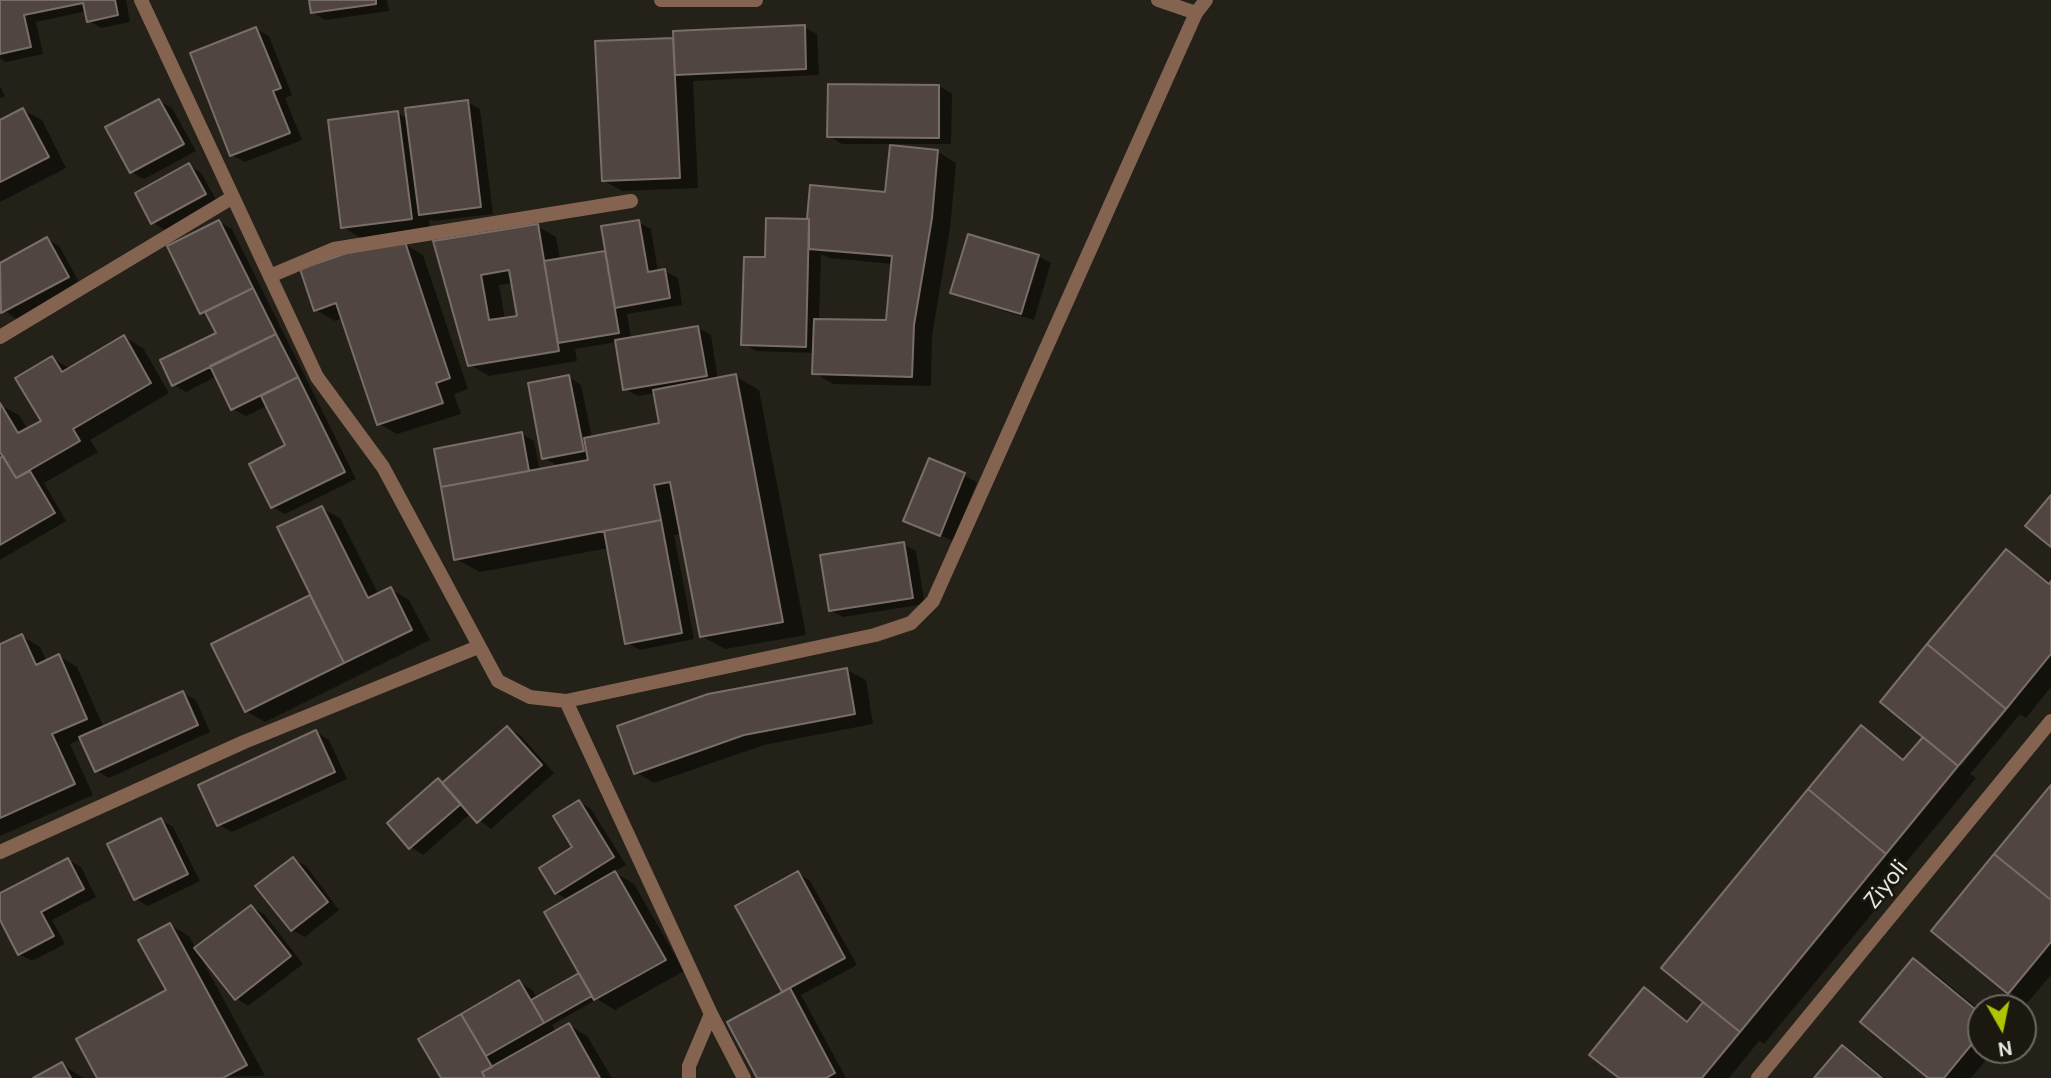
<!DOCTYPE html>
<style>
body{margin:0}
#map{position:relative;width:2051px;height:1078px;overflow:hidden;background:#242118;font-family:"DM Sans",sans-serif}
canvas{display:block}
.north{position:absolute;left:1967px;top:994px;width:70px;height:70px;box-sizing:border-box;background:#1a180f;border:2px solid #6c6a63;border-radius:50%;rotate:171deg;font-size:19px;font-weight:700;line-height:28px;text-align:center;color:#e8e6e0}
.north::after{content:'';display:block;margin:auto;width:24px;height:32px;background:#afc504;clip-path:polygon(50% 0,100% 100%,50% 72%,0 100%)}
</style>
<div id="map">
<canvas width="2051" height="1078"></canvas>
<div class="north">N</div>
</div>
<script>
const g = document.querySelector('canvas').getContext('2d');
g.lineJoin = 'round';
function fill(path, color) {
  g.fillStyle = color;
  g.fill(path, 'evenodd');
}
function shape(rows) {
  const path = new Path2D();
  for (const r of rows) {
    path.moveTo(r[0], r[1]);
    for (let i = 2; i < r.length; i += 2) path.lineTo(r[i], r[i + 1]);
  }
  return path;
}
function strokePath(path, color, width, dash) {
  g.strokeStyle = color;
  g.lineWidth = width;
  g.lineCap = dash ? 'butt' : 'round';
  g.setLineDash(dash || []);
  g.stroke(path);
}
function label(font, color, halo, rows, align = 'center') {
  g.font = font + ' "DM Sans",sans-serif';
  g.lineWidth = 5;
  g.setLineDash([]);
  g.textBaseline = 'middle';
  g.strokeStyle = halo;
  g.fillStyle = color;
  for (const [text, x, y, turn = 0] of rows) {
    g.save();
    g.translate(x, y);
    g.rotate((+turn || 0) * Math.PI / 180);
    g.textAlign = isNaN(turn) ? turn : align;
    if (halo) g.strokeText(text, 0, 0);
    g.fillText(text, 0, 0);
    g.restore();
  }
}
fill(shape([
 [0,0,126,0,130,22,101,28,89,21,87,11,36,22,43,54,6,62,0,58],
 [311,0,387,0,389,11,325,20,312,12],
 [804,27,817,34,819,75,693,81,698,188,622,191,603,180,673,40],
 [256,29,269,36,292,95,285,98,302,140,245,162,232,155],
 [0,86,5,96,0,98],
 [829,86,939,86,952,94,951,144,842,144,829,136],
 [159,101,172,108,196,151,144,179,131,172],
 [467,102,480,109,493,214,433,221,429,219,430,229,361,238,343,227,398,113,408,119],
 [23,110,42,120,66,168,0,202,0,122],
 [938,152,956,163,950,229,932,336,931,386,833,384,814,373,815,353,756,351,743,344,766,259,768,220,814,221,887,194],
 [821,254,829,258,893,264,888,322,819,320],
 [189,165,201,173,217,201,165,230,152,222],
 [219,222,232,229,356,479,285,514,272,507,288,446,267,406,246,416,233,409,217,376,186,392,173,384,218,333,210,318,202,313],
 [638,222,651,229,658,272,665,271,678,278,682,305,627,314,631,339,698,328,711,335,718,379,735,376,759,390,806,635,725,649,701,636,682,534,674,535,694,639,640,650,627,643,609,548,480,572,456,559,522,434,534,441,540,471,560,467,544,458,569,377,581,385,592,438,661,424,655,393,638,396,625,389,617,342,575,349,577,361,489,376,470,365,435,243,537,226,556,237,560,260,607,252],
 [513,283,519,317,505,319,499,285],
 [47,239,60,247,80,284,16,319,0,307,0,265],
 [404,244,423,255,468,389,454,394,461,414,397,434,378,423,343,318,335,321,316,310],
 [1038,256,1051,263,1034,320,965,299,952,292],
 [124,337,143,348,169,393,90,440,98,452,44,483,66,521,0,560,0,460,5,457,0,449,0,405,19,415,28,430,43,422,52,358,71,369],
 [930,460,977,482,953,541,905,520],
 [321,508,340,518,379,595,391,589,409,600,430,640,265,722,246,711,213,645,312,596],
 [903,544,916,551,925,604,843,617,830,610],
 [2006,551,2051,583,2051,687,2026,718,2020,714,1970,774,1976,778,1904,865,1909,869,1764,1044,1759,1041,1729,1078,1621,1078,1645,990,1689,1022,1706,1002,1861,728,1906,760,1925,737],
 [2010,701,2013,703,1961,766,1958,763],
 [22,636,40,647,47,662,59,656,77,667,104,728,183,693,196,700,210,732,109,778,96,770,82,739,70,744,93,795,0,836,0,646],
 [847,670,866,680,873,724,764,745,654,783,636,772],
 [507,728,520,735,554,773,491,829,471,813,423,855,411,847,438,780,444,784],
 [316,732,329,740,347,779,232,832,219,825],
 [2051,788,2051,975,2027,1003,2009,992],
 [579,802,591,809,626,865,614,872,634,884,684,971,615,1010,597,999,552,1025,556,1032,569,1025,587,1036,612,1078,443,1078,420,1039,519,982,532,990,538,999,584,979,569,900,556,893,574,848],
 [161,820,173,827,200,881,148,906,136,899],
 [293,859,306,866,339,910,305,937,292,930],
 [68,860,81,867,96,897,52,920,65,944,32,961,19,954,0,917,0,895],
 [798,873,810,881,857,965,801,995,846,1078,759,1078,785,993,737,906],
 [251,907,264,914,303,964,248,1006,236,998,199,954,265,1076,99,1078,168,991,170,925,189,936,196,949],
 [1913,960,1932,971,1981,1011,1981,1050,1994,1050,1971,1078,1931,1078],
 [1842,1047,1861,1058,1885,1078,1817,1078],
 [62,1064,83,1078,37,1078]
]), '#0007');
const building = shape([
 [0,0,115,0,118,15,87,22,83,3,24,15,31,47,0,54,0,0],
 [309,0,376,0,376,4,311,13,309,0],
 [805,25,806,69,675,75,673,31,805,25],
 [256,27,281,88,273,91,290,133,230,156,190,53,256,27],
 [673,38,680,178,602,181,595,41,673,38],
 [828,84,939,85,939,138,827,137,828,84],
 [159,99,184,144,130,173,105,127,159,99],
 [468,100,481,207,419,215,405,108,468,100],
 [23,108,49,157,0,182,0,120,23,108],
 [398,111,412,219,341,228,328,120,398,111],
 [890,145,938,150,932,218,914,325,912,377,812,374,814,319,886,320,892,256,809,249,809,219,807,219,810,185,885,192,890,145],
 [189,163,206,194,151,224,135,193,189,163],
 [766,218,809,219,806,347,741,345,744,257,765,257,766,218],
 [219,220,253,288,200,314,167,246,219,220],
 [639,220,648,272,665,269,670,298,615,308,601,226,639,220],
 [538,224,559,351,468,366,433,241,538,224],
 [509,270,517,316,489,320,481,275,509,270],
 [968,234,1039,255,1021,314,950,293,968,234],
 [47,237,69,277,1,313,0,263,47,237],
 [405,242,450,378,436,383,443,403,377,425,336,303,314,311,300,269,347,253,405,242],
 [605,251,619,333,558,343,544,261,605,251],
 [253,288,276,334,172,386,160,360,216,333,205,312,253,288],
 [698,326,707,376,623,390,615,340,698,326],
 [276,334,298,377,231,410,210,366,276,334],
 [124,335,151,383,73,429,80,441,16,478,0,452,0,403,18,433,41,421,15,378,52,356,62,372,124,335],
 [736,374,783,622,700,637,670,482,654,485,661,520,454,560,441,487,588,460,584,438,659,423,653,390,736,374],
 [569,375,584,451,542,459,528,383,569,375],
 [298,377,345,472,271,508,249,464,285,445,261,396,298,377],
 [522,432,529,471,441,487,434,449,522,432],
 [3,456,16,478,30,471,55,513,0,545,0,458,3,456],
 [929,458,965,473,940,536,903,521,929,458],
 [2051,495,2051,547,2025,526,2051,495],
 [322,506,368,598,391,587,412,630,344,663,277,527,322,506],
 [661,520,682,633,625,644,604,531,661,520],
 [904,542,913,598,829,611,820,555,904,542],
 [2006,549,2049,584,2051,581,2051,654,2006,709,1927,644,2006,549],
 [310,595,344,663,245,712,211,644,310,595],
 [22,634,36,665,59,654,87,719,52,734,75,784,0,818,0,644,22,634],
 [1927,644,2006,709,1958,766,1880,702,1927,644],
 [847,668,855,714,744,735,634,774,617,726,708,694,847,668],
 [183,691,198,725,95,772,79,737,183,691],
 [1861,725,1903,760,1923,737,1958,766,1886,854,1808,789,1861,725],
 [507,726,542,765,477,823,442,783,507,726],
 [316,730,335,772,217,826,198,785,316,730],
 [438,778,461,804,409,849,387,823,438,778],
 [2051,785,2051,900,1994,854,2051,785],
 [1808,789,1886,854,1740,1032,1661,968,1808,789],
 [579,800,614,857,555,894,539,868,572,847,553,816,579,800],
 [161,818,188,874,134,900,107,844,161,818],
 [1994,854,2051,900,2051,942,2008,994,1931,931,1994,854],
 [293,857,328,902,291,931,255,886,293,857],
 [68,858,84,889,41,912,54,936,18,955,0,920,0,893,68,858],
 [615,871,666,960,594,1000,544,912,615,871],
 [798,871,845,958,782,992,735,906,798,871],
 [251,905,291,956,235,1000,194,948,251,905],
 [170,923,247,1065,223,1078,97,1078,76,1039,166,990,138,940,170,923],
 [1913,958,1981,1014,1981,1033,1944,1078,1928,1078,1860,1022,1913,958],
 [579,973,592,996,544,1023,531,1000,579,973],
 [519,980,544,1023,486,1056,461,1014,519,980],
 [1644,987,1687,1022,1703,1002,1740,1032,1702,1078,1619,1078,1589,1055,1644,987],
 [790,988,835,1073,826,1078,757,1078,727,1022,790,988],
 [461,1014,492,1067,482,1072,485,1078,441,1078,418,1039,461,1014],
 [569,1023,600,1078,485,1078,482,1072,569,1023],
 [1842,1045,1882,1078,1814,1078,1842,1045],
 [62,1062,71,1078,33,1078,62,1062]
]);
fill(building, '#504540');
strokePath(building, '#796d67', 2);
strokePath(shape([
 [270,276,334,249,631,201]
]), '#846450', 14);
strokePath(shape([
 [141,0,317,377,383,467,498,681,530,697,566,701,875,635,911,623,933,601,1196,13,1206,0],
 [661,0,756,0],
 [1158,0,1196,13],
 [0,337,233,197],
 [566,701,711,1014,689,1066,689,1078],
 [0,852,244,742,478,647],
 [711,1014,744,1078],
 [1758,1078,2051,721]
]), '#846450', 14);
label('23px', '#e8e6e0', '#1a180f', [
 ["Ziyoli",1887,885,-51]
]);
</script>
